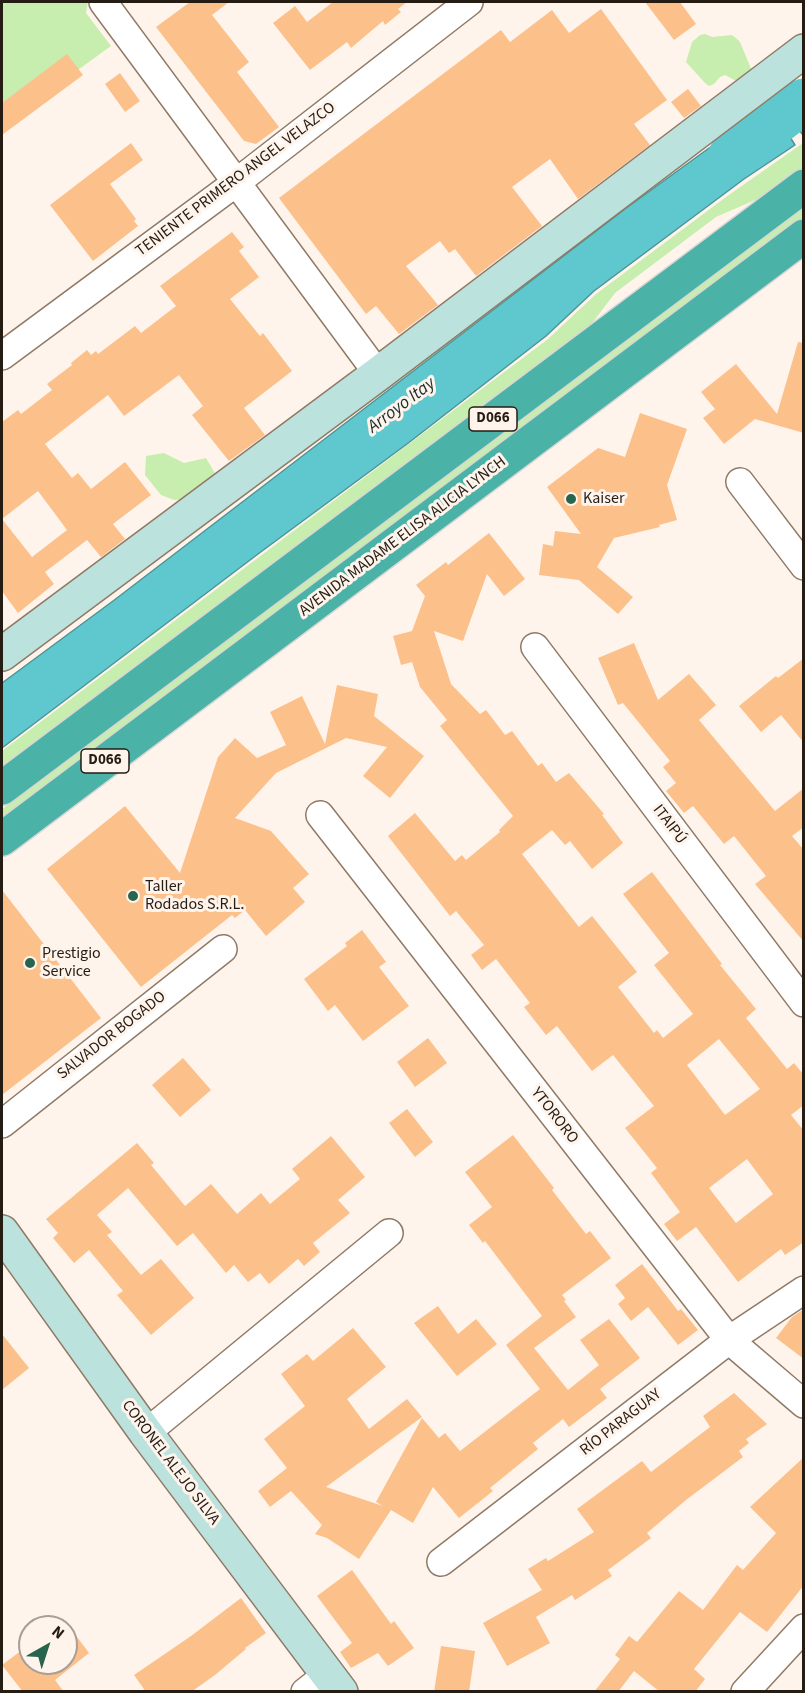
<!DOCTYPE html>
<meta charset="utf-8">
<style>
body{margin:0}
#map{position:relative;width:805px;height:1693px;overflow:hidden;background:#fff4ec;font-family:"Source Sans 3",sans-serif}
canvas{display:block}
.frame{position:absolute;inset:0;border:3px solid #251c14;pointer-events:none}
.north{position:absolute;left:18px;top:1615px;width:60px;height:60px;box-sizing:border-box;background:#fff4ec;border:2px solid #a89e96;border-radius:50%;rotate:39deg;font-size:16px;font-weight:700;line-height:24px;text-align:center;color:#251c14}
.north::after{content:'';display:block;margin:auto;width:21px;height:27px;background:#29644e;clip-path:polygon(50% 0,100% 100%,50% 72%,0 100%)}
</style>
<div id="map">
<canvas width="805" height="1693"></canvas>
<div class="frame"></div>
<div class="north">N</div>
</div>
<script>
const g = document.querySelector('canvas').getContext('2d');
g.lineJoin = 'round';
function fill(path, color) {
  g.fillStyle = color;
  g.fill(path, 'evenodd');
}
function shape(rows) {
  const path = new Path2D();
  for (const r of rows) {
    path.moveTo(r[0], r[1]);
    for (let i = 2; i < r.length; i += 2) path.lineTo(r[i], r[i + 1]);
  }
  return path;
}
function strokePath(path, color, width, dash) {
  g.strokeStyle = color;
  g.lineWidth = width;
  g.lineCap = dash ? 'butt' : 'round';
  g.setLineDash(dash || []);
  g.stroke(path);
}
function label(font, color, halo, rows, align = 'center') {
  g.font = font + ' "Source Sans 3",sans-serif';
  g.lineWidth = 6;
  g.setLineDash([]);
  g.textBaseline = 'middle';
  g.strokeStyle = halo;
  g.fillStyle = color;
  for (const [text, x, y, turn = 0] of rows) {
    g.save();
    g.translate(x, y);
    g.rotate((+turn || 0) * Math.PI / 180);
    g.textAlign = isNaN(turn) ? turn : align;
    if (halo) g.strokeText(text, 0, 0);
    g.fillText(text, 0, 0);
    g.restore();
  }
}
fill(shape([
 [2,2,88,2,86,13,111,46,2,125],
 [705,34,712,37,732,35,736,38,740,42,752,71,738,82,725,75,720,77,714,84,709,86,705,83,686,62,692,42,700,35],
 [803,143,803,168,769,194,716,217,615,293,590,326,2,772,2,751,548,339,596,294,726,197],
 [803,204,803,218,2,822,2,809],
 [164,453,184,463,206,458,216,475,190,499,174,500,161,495,145,475,146,456]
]), '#c7eeae');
const water = shape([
 [803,79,803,135,799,130,790,137,795,145,744,179,594,291,546,336,407,444,258,554,2,748,2,683,113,601,625,209,767,106,789,137,799,130,775,99,803,79]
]);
fill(water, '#5ec8ce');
strokePath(water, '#4d9496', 1.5);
strokePath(shape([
 [730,157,804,101]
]), '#5ec8ce', 45);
fill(shape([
 [190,2,229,2,212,15,249,62,237,72,279,127,256,144,244,141,156,27],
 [333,2,407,2,398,9,401,12,385,25,383,21,351,48,347,42,310,70,273,23,295,6,307,22],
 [645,2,680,2,696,24,674,40],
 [601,9,667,100,634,124,650,145,578,199,550,159,512,187,542,226,476,276,455,249,449,253,440,241,406,266,438,305,399,334,376,306,366,314,279,198,501,30,510,42,552,10,569,33],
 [67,54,83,75,2,135,2,103],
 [120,73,140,101,125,112,105,84],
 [688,89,701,106,684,118,671,102],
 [131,143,143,160,110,184,136,219,134,221,138,226,93,261,50,205],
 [232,232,244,247,239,251,259,277,230,299,260,336,263,333,292,371,244,408,265,435,229,461,192,415,203,406,179,375,124,416,108,395,45,444,72,478,78,473,91,489,125,462,151,495,113,524,125,539,101,557,87,540,45,572,54,584,18,613,2,591,2,422,18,410,21,414,52,390,47,384,72,365,71,363,87,350,91,355,96,351,98,354,135,326,141,333,176,306,160,286],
 [38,491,67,530,32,557,2,519],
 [798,342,804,343,804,433,755,419,724,444,703,418,715,409,701,392,736,364,777,414],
 [640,413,687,429,667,485,677,520,659,525,660,527,614,538,597,567,633,597,618,614,579,580,539,575,543,544,553,546,555,531,581,534,547,487,598,448,625,457],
 [489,533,525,579,504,596,487,574,463,641,434,631,451,684,480,714,486,710,505,735,512,731,538,766,542,763,556,782,569,773,604,814,602,815,623,843,592,869,570,841,565,845,552,830,522,854,579,927,592,916,637,972,618,987,654,1033,657,1030,663,1038,693,1014,654,965,669,953,623,894,652,872,722,964,720,965,756,1009,746,1018,787,1069,794,1063,804,1075,804,1105,791,1115,804,1131,804,1242,785,1255,781,1249,738,1282,696,1227,677,1241,664,1224,680,1212,651,1173,657,1168,625,1128,654,1106,613,1055,592,1071,557,1026,546,1035,524,1007,530,1003,496,959,482,970,471,955,484,945,456,911,450,916,388,836,415,813,455,861,462,855,466,860,500,832,499,830,513,816,440,726,447,720,420,687,412,662,401,665,393,636,412,631,425,596,416,585,446,562,448,565],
 [719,1039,760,1089,725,1115,687,1065],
 [747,1159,773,1194,736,1223,709,1188],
 [634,643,658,700,689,674,716,705,699,720,775,811,804,788,804,827,792,836,804,850,804,942,755,884,766,876,734,836,724,844,693,806,684,813,666,791,676,783,663,767,670,761,623,703,618,705,598,658],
 [804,658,804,743,781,715,761,732,739,706,776,676,778,678],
 [337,685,378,694,374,716,424,756,390,798,363,776,387,747,346,738,276,773,235,818,271,831,309,874,293,888,305,902,266,936,245,910,235,918,232,915,141,987,47,869,125,806,180,873,218,757,235,738,257,758,286,745,270,712,302,696,325,744],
 [2,890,101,1018,2,1095],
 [362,930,386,962,379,967,409,1006,363,1041,335,1005,328,1011,304,979,347,946,345,943],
 [428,1038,447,1063,415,1087,397,1062],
 [183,1058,211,1090,180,1117,152,1085],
 [407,1109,433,1142,415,1157,389,1123],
 [513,1135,554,1188,552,1190,586,1234,590,1231,611,1258,562,1295,566,1300,564,1301,576,1317,534,1348,568,1390,599,1365,580,1340,609,1319,640,1358,600,1389,607,1398,569,1427,563,1419,533,1443,538,1449,490,1488,493,1491,459,1518,433,1487,413,1523,391,1510,359,1559,327,1538,315,1534,322,1525,291,1491,270,1507,258,1491,287,1468,264,1439,305,1406,281,1374,307,1354,313,1361,353,1328,386,1367,347,1399,369,1429,407,1399,422,1417,326,1487,383,1506,376,1502,422,1418,439,1438,445,1433,460,1451,540,1389,506,1345,542,1316,485,1241,483,1243,469,1225,492,1207,465,1172],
 [331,1136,365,1177,338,1200,350,1213,313,1243,320,1252,304,1266,298,1259,269,1284,260,1273,248,1282,234,1265,226,1273,193,1233,177,1246,128,1188,97,1215,112,1232,107,1235,141,1275,161,1259,194,1298,151,1335,117,1295,123,1291,89,1250,74,1263,53,1238,58,1233,46,1219,137,1143,154,1163,151,1165,185,1206,211,1184,237,1214,261,1193,270,1204,300,1179,292,1169],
 [642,1264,678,1311,681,1309,698,1330,678,1345,648,1307,631,1321,618,1304,625,1298,615,1285],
 [438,1306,458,1334,476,1319,497,1344,457,1376,414,1323],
 [804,1309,804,1359,776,1338,792,1317],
 [2,1334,29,1368,2,1390],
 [734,1393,767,1424,746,1439,749,1443,739,1451,743,1457,686,1500,647,1533,651,1538,608,1570,612,1576,575,1600,572,1595,536,1617,550,1643,507,1666,483,1623,542,1590,528,1569,546,1558,548,1561,594,1532,577,1509,642,1461,651,1472,710,1427,703,1416],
 [804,1457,804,1585,767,1632,740,1612,694,1669,705,1679,695,1692,660,1692,634,1671,618,1692,594,1692,620,1659,615,1655,629,1636,637,1642,679,1591,703,1610,737,1565,743,1570,776,1533,750,1507],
 [352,1570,391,1624,394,1621,414,1648,388,1666,378,1653,351,1668,340,1652,352,1643,317,1596],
 [241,1598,266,1633,245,1648,246,1649,215,1675,191,1692,146,1692,134,1675,191,1636],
 [74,1633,89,1653,55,1680,64,1692,23,1692,2,1665,30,1644,30,1663,66,1663,66,1636,68,1638],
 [441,1646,475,1651,469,1692,434,1692]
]), '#fcc08a');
const minor = shape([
 [103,2,378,374],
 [2,356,237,182,469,2],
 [740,482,804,566],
 [535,647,804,1003],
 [320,815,729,1340,804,1404],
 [2,1124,223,949],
 [146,1433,389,1233],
 [441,1562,729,1340,804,1290],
 [305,1692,328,1674],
 [745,1692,804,1628]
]);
const secondary = shape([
 [2,654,378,374,804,51],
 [2,1232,146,1433,341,1692]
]);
const trunk = shape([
 [2,788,804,186],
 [2,839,804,236]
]);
strokePath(minor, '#907a66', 30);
strokePath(secondary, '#907a66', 36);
strokePath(trunk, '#d8d6d5', 36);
strokePath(minor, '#fff', 27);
strokePath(secondary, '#bce2de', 33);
strokePath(trunk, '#4bb2a8', 33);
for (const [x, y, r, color] of [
 [571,499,6,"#29644e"],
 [133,896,6,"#29644e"],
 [30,963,6,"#29644e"]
]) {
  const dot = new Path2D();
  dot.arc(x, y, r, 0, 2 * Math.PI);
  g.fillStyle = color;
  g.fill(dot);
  strokePath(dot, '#fff4ec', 2);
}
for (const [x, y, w] of [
 [493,419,48],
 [105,761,48]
]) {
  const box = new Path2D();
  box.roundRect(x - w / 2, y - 12, w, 24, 4.5);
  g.fillStyle = '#fff4ec';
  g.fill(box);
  strokePath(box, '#251c14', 1.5);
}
label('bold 15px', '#251c14', null, [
 ["D066",493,419],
 ["D066",105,761]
]);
label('16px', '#251c14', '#fff4ec', [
 ["TENIENTE PRIMERO ANGEL VELAZCO",236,180,-37],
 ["AVENIDA MADAME ELISA ALICIA LYNCH",403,537,-37],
 ["ITAIPÚ",669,825,53],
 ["SALVADOR BOGADO",112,1036,-38],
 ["YTORORO",554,1116,52],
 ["RÍO PARAGUAY",621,1423,-38],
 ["CORONEL ALEJO SILVA",170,1463,53]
]);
label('16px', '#251c14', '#fff4ec', [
 ["Kaiser",583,499],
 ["Taller",145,887],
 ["Rodados S.R.L.",145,905],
 ["Prestigio",42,954],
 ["Service",42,972]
], 'left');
label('italic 18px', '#1a2d2e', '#fff4ec', [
 ["Arroyo Itay",402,406,-37]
]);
</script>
